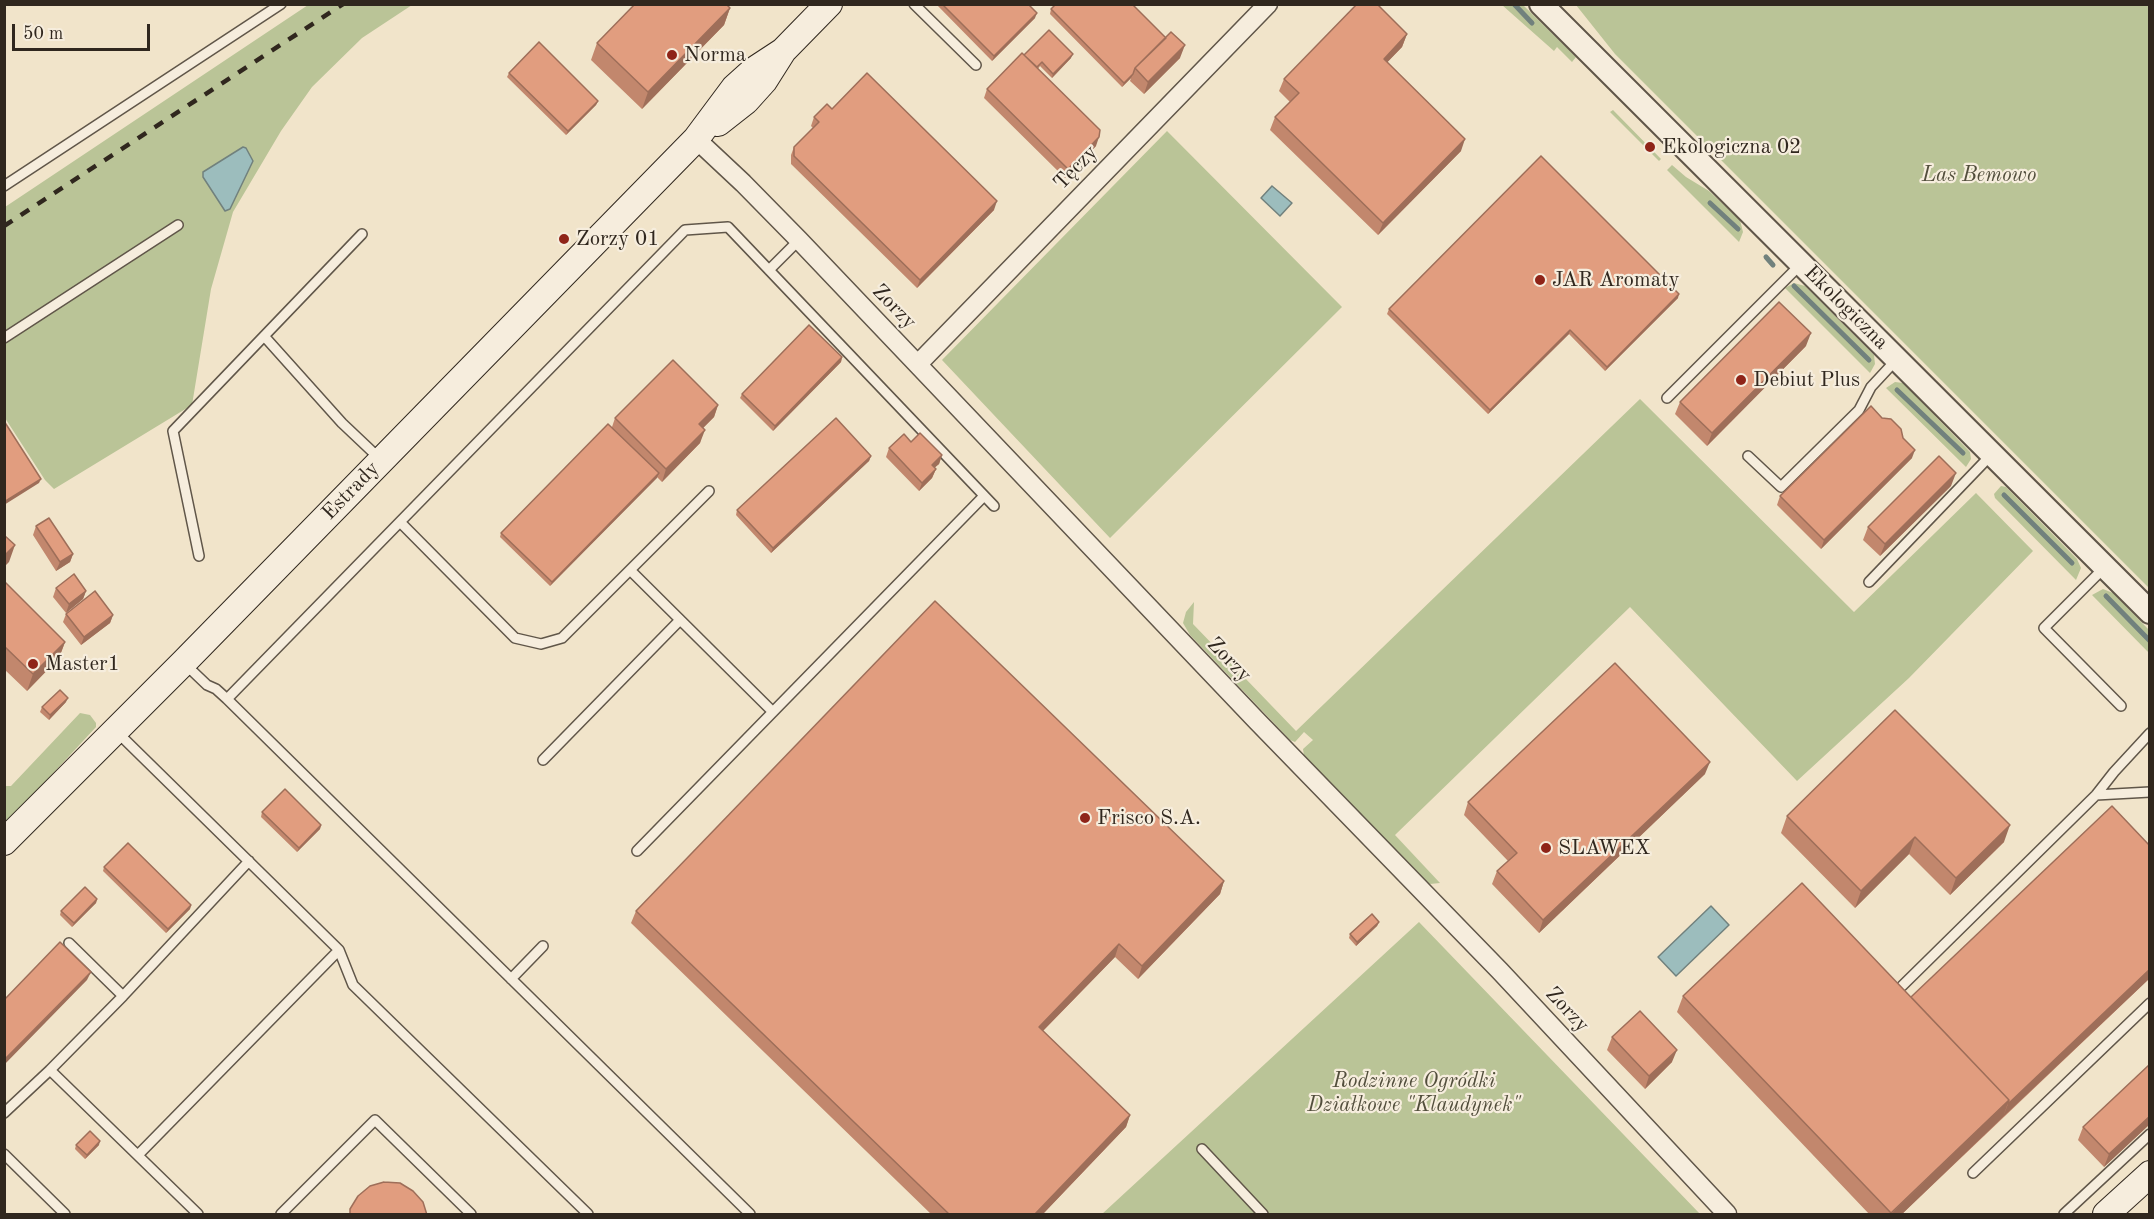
<!DOCTYPE html>
<meta charset="utf-8">
<style>
body{margin:0}
#map{position:relative;width:2154px;height:1219px;overflow:hidden;background:#f1e4ca;font-family:"Old Standard TT",serif}
canvas{display:block}
.frame{position:absolute;inset:0;border:6px solid #30271e;pointer-events:none}
.scale{position:absolute;left:12px;top:24px;width:138px;height:27px;box-sizing:border-box;border:3px solid #30271e;border-top:0;padding-left:8px;font-size:18px;line-height:21px;white-space:nowrap;color:#30271e;-webkit-text-stroke:4px #f6eddd;paint-order:stroke}
</style>
<div id="map">
<canvas width="2154" height="1219"></canvas>
<div class="frame"></div>
<div class="scale">50 m</div>
</div>
<script>
const g = document.querySelector('canvas').getContext('2d');
g.lineJoin = 'round';
function fill(path, color) {
  g.fillStyle = color;
  g.fill(path, 'evenodd');
}
function shape(rows) {
  const path = new Path2D();
  for (const r of rows) {
    path.moveTo(r[0], r[1]);
    for (let i = 2; i < r.length; i += 2) path.lineTo(r[i], r[i + 1]);
  }
  return path;
}
function strokePath(path, color, width, dash) {
  g.strokeStyle = color;
  g.lineWidth = width;
  g.lineCap = dash ? 'butt' : 'round';
  g.setLineDash(dash || []);
  g.stroke(path);
}
function label(font, color, halo, rows, align = 'center') {
  g.font = font + ' "Old Standard TT",serif';
  g.lineWidth = 4.5;
  g.setLineDash([]);
  g.textBaseline = 'middle';
  g.strokeStyle = halo;
  g.fillStyle = color;
  for (const [text, x, y, turn = 0] of rows) {
    g.save();
    g.translate(x, y);
    g.rotate((+turn || 0) * Math.PI / 180);
    g.textAlign = isNaN(turn) ? turn : align;
    if (halo) g.strokeText(text, 0, 0);
    g.fillText(text, 0, 0);
    g.restore();
  }
}
fill(shape([
 [308,5,412,5,362,38,312,87,281,131,233,212,211,289,192,405,54,489,45,480,5,418,5,207],
 [1502,5,1523,5,1576,57,1572,62,1557,47,1554,51],
 [1576,5,2149,5,2149,588,1615,54],
 [1613,110,1661,159,1659,161,1610,112],
 [1167,131,1342,307,1110,538,942,360],
 [1672,165,1686,177,1709,191,1740,220,1743,232,1739,242,1667,170],
 [1794,283,1805,286,1874,355,1875,364,1870,373,1785,288],
 [1895,382,1903,383,1970,452,1971,459,1966,467,1886,388],
 [1640,399,1854,612,1976,493,2033,551,1909,678,1797,781,1630,607,1395,835,1440,883,1430,884,1424,882,1304,756,1303,749,1313,740,1304,732,1295,742,1290,740,1190,635,1183,623,1186,612,1194,602,1193,624,1296,731],
 [2001,486,2006,487,2077,559,2081,568,2076,580,1995,498,1994,494],
 [2103,589,2113,593,2149,630,2149,653,2092,595],
 [80,713,90,715,96,723,96,727,6,824,5,786,11,786],
 [1419,922,1700,1214,1102,1214]
]), '#bac497');
const water = shape([
 [243,147,246,148,253,161,230,209,225,211,203,177,203,172,243,147],
 [1272,186,1292,203,1280,216,1261,198,1272,186],
 [1711,906,1729,925,1676,976,1658,957,1711,906]
]);
fill(water, '#9cbdbd');
strokePath(water, '#71817d', 1.5);
strokePath(shape([
 [1514,4,1532,23],
 [1710,203,1738,229],
 [1766,257,1773,265],
 [1794,286,1869,360],
 [1897,390,1963,453],
 [2004,495,2072,563],
 [2106,596,2150,641]
]), '#71817d', 5);
const service = shape([
 [914,4,976,65],
 [4,186,281,4],
 [769,270,799,240],
 [264,336,342,423,379,458],
 [4,338,178,225],
 [1667,398,1801,264],
 [1748,456,1781,487,1859,410,1871,387,1897,359],
 [400,522,515,638,541,644,562,638,709,491],
 [199,556,173,431,362,234],
 [2105,567,2044,628,2121,706],
 [630,570,773,712],
 [1869,582,1991,455],
 [185,664,207,685,216,689,227,699,750,1214],
 [227,699,685,230,728,227,994,506],
 [117,732,339,950,353,985,588,1214],
 [543,760,680,620],
 [2096,795,2150,792],
 [637,851,984,496],
 [69,943,123,996],
 [511,979,543,946],
 [1902,986,2096,795,2114,772,2150,733],
 [50,1070,198,1214],
 [4,1113,50,1070,123,996,249,861],
 [1202,1149,1263,1214],
 [4,1154,65,1214],
 [138,1155,339,950],
 [1973,1173,2150,1003],
 [281,1214,375,1120,471,1214],
 [2064,1214,2150,1134]
]);
const minor = shape([
 [696,139,743,183,799,240,1257,721,1500,971,1727,1214],
 [918,364,1268,4]
]);
const tertiary = shape([
 [1541,4,2150,612]
]);
const secondary = shape([
 [718,123,746,101,764,81,783,51,829,4],
 [4,842,184,662,696,139,734,88,754,70,783,51],
 [2106,1214,2150,1174]
]);
strokePath(service, '#605649', 12);
strokePath(minor, '#605649', 21);
strokePath(tertiary, '#605649', 26);
strokePath(secondary, '#30271e', 28);
strokePath(service, '#f6eddd', 9);
strokePath(minor, '#f6eddd', 18);
strokePath(tertiary, '#f6eddd', 22);
strokePath(secondary, '#f6eddd', 26);
strokePath(shape([
 [4,226,343,4]
]), '#30271e', 4.5, [10, 10]);
fill(shape([
 [936,4,1028,4,1035,18,992,61],
 [730,8,724,25,642,109,591,60,597,43],
 [1051,9,1166,38,1180,58,1144,94,1130,81,1131,78,1122,87,1050,14],
 [1407,34,1402,47,1387,62,1461,151,1378,235,1270,130,1275,117,1290,102,1279,91,1284,79],
 [1024,55,1071,58,1052,78,1040,66,1038,69,1096,146,1065,178,984,98,987,89],
 [509,73,598,101,596,105,566,135,507,77],
 [832,109,994,210,917,288,791,164,791,155,794,147,813,128,811,126,814,117],
 [1678,298,1605,371,1569,334,1488,414,1387,314,1389,309],
 [1806,346,1707,446,1675,414,1680,402],
 [842,357,841,362,773,431,740,398,742,394],
 [718,405,714,417,703,428,700,443,662,482,657,477,550,586,500,537,501,533,612,427,615,418],
 [1903,438,1912,458,1821,549,1777,505,1780,496],
 [911,442,942,455,939,464,934,468,936,469,932,478,919,491,886,457,889,448],
 [871,456,869,461,771,553,736,515,737,510],
 [1951,486,1880,556,1863,540,1868,527],
 [36,526,73,554,70,562,56,571,33,535],
 [4,581,65,642,59,658,27,691,4,669],
 [56,588,86,591,83,599,66,613,53,597],
 [66,614,113,615,110,623,81,645,63,622],
 [66,702,49,720,40,712,42,707],
 [1705,774,1539,933,1492,884,1497,871,1508,861,1464,815,1468,802],
 [262,812,321,825,320,829,297,852,261,817],
 [1787,816,2004,842,1950,895,1909,854,1855,908,1781,833],
 [2150,846,2150,978,1901,1215,1870,1215,1677,1012,1683,996,1911,997],
 [104,867,191,905,190,909,166,933,103,871],
 [1224,881,1220,894,1138,979,1115,957,1043,1031,1130,1115,1126,1127,1042,1215,932,1215,631,923,636,911],
 [97,899,96,903,72,927,60,915,61,911],
 [1379,922,1377,926,1356,946,1349,938,1350,934],
 [1612,1037,1672,1062,1645,1089,1607,1050],
 [2150,1064,2150,1124,2104,1167,2078,1140,2083,1127],
 [76,1145,99,1145,85,1159,75,1149]
]), '#c2876d');
fill(shape([
 [730,8,724,25,642,109,648,92],
 [1037,13,1035,18,992,61,994,56],
 [1407,34,1402,47,1379,71,1384,59],
 [1185,45,1180,58,1144,94,1148,82],
 [1073,54,1071,58,1052,78,1053,74],
 [1133,74,1131,78,1122,87,1124,83],
 [598,101,596,105,566,135,568,131],
 [1099,137,1096,146,1065,178,1068,169],
 [1465,139,1461,151,1378,235,1383,223],
 [997,201,994,210,917,288,920,280],
 [1679,294,1678,298,1605,371,1607,367],
 [1570,330,1569,334,1488,414,1490,410],
 [1811,333,1806,346,1707,446,1712,433],
 [842,357,841,362,773,431,775,426],
 [718,405,714,417,694,437,699,424],
 [705,430,700,443,662,482,666,469],
 [1915,450,1912,458,1821,549,1824,540],
 [942,455,939,464,928,473,932,465],
 [871,456,869,461,771,553,773,548],
 [936,469,932,478,919,491,922,483],
 [659,473,657,478,550,586,552,582],
 [1956,473,1951,486,1880,556,1885,544],
 [41,479,39,483,4,505,4,502],
 [15,545,9,562,4,567,4,556],
 [73,554,70,562,56,571,60,562],
 [86,591,83,599,66,613,69,604],
 [113,615,110,623,81,645,84,637],
 [65,642,59,658,27,691,33,674],
 [68,698,66,702,49,720,50,715],
 [1710,762,1705,774,1539,933,1543,920],
 [321,825,320,829,297,852,299,848],
 [2010,825,2004,842,1950,895,1956,878],
 [1915,837,1909,854,1855,908,1861,891],
 [1224,881,1220,894,1138,979,1142,966],
 [97,899,96,903,72,927,74,923],
 [191,905,190,909,166,933,168,929],
 [1379,922,1377,926,1356,946,1357,942],
 [1119,944,1115,957,1035,1039,1039,1027],
 [2150,969,2150,978,2003,1117,2008,1104],
 [91,972,87,980,4,1065,5,1059],
 [1677,1050,1672,1062,1645,1089,1649,1076],
 [2009,1100,2003,1117,1901,1215,1890,1215],
 [1130,1115,1126,1127,1042,1215,1034,1215],
 [2150,1116,2150,1124,2104,1167,2109,1154],
 [100,1141,99,1145,85,1159,87,1155]
]), '#9e6e59');
const building = shape([
 [635,4,726,4,730,8,648,92,597,43,635,4],
 [942,4,1028,4,1037,13,994,56,942,4],
 [1056,4,1132,4,1166,38,1135,68,1133,74,1124,83,1051,9,1056,4],
 [1357,4,1377,4,1407,34,1384,59,1465,139,1383,223,1275,117,1299,93,1284,79,1357,4],
 [1049,30,1073,54,1053,74,1042,62,1037,67,1024,55,1049,30],
 [1171,32,1185,45,1148,82,1135,68,1171,32],
 [539,42,598,101,568,131,509,73,539,42],
 [1022,53,1100,130,1099,137,1068,169,987,89,1022,53],
 [867,73,997,201,920,280,794,156,794,147,819,122,814,117,827,104,832,109,867,73],
 [1541,156,1679,294,1607,367,1570,330,1490,410,1389,309,1541,156],
 [1779,302,1811,333,1712,433,1680,402,1779,302],
 [809,325,842,357,775,426,742,394,809,325],
 [673,360,718,405,699,424,705,430,666,469,615,418,673,360],
 [1871,406,1882,418,1891,419,1901,429,1903,438,1915,450,1824,540,1780,496,1871,406],
 [836,418,871,456,773,548,737,510,836,418],
 [4,421,41,479,4,502,4,421],
 [608,424,659,473,552,582,501,533,608,424],
 [920,433,942,455,932,465,936,469,922,483,889,448,904,434,911,442,920,433],
 [1939,456,1956,473,1885,544,1868,527,1939,456],
 [49,518,73,554,60,562,36,526,49,518],
 [4,535,15,545,4,556,4,535],
 [74,574,86,591,69,604,56,588,74,574],
 [4,581,65,642,33,674,4,646,4,581],
 [95,591,113,615,84,637,66,614,95,591],
 [935,601,1224,881,1142,966,1119,944,1039,1027,1130,1115,1034,1215,950,1215,636,911,935,601],
 [1615,663,1710,762,1543,920,1497,871,1517,853,1468,802,1615,663],
 [60,690,68,698,50,715,42,707,60,690],
 [1895,710,2010,825,1956,878,1915,837,1861,891,1787,816,1895,710],
 [285,789,321,825,299,848,262,812,285,789],
 [2112,806,2150,846,2150,969,2008,1104,2009,1100,1911,997,2112,806],
 [128,843,191,905,168,929,104,867,128,843],
 [1802,883,2009,1100,1891,1213,1683,996,1802,883],
 [85,887,97,899,74,923,61,911,85,887],
 [1372,914,1379,922,1357,942,1350,934,1372,914],
 [60,942,91,972,5,1059,4,1058,4,1000,60,942],
 [1640,1011,1677,1050,1649,1076,1612,1037,1640,1011],
 [2150,1064,2150,1116,2109,1154,2083,1127,2150,1064],
 [90,1131,100,1141,87,1155,76,1145,90,1131],
 [384,1182,400,1183,413,1191,423,1202,427,1215,350,1215,350,1209,358,1196,370,1186,384,1182]
]);
fill(building, '#e19d7f');
strokePath(building, '#9e6e59', 1.5);
for (const [x, y, r, color] of [
 [672,55,6,"#8f2418"],
 [1650,147,6,"#8f2418"],
 [564,239,6,"#8f2418"],
 [1540,280,6,"#8f2418"],
 [1741,380,6,"#8f2418"],
 [33,664,6,"#8f2418"],
 [1085,818,6,"#8f2418"],
 [1546,848,6,"#8f2418"]
]) {
  const dot = new Path2D();
  dot.arc(x, y, r, 0, 2 * Math.PI);
  g.fillStyle = color;
  g.fill(dot);
  strokePath(dot, '#f6eddd', 2);
}
label('21px', '#30271e', '#f6eddd', [
 ["Norma",684,55],
 ["Ekologiczna 02",1662,147],
 ["Zorzy 01",576,239],
 ["JAR Aromaty",1552,280],
 ["Debiut Plus",1753,380],
 ["Master1",45,664],
 ["Frisco S.A.",1097,818],
 ["SLAWEX",1558,848]
], 'left');
label('21px', '#30271e', '#f6eddd', [
 ["Tęczy",1076,168,-46],
 ["Zorzy",894,307,46],
 ["Ekologiczna",1846,308,45],
 ["Estrady",351,491,-46],
 ["Zorzy",1229,660,46],
 ["Zorzy",1567,1010,47]
]);
label('italic 21px', '#524e3c', '#f6eddd', [
 ["Las Bemowo",1979,175],
 ["Rodzinne Ogródki",1414,1081],
 ["Działkowe \"Klaudynek\"",1414,1105]
]);
</script>
